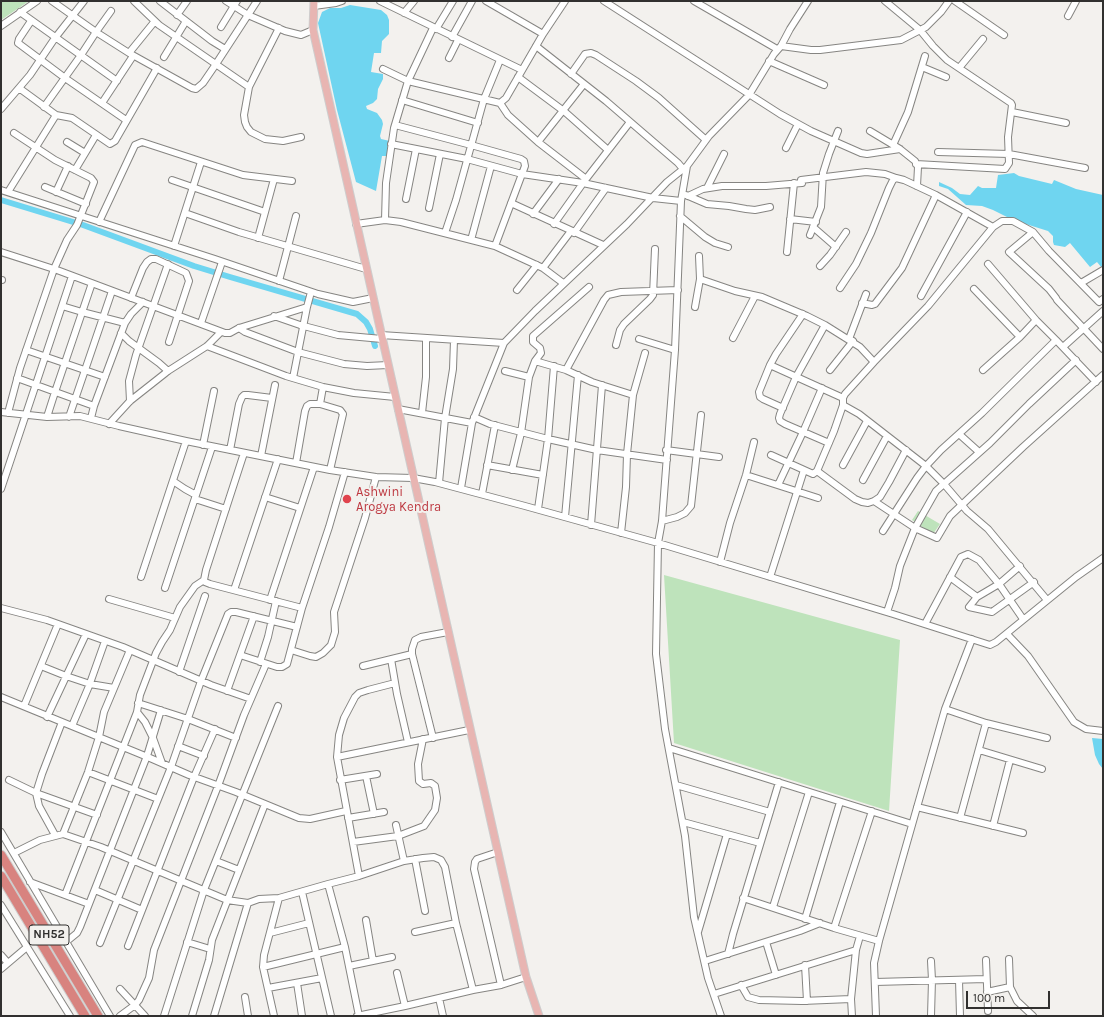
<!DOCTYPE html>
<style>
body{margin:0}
#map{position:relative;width:1104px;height:1017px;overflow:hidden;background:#f3f1ee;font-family:Karla,sans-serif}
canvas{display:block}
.frame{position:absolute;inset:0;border:2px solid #31302f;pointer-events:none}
.scale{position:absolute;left:966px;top:991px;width:84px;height:18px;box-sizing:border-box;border:2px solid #31302f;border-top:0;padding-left:5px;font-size:12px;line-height:14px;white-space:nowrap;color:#31302f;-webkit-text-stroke:3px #f3f1ee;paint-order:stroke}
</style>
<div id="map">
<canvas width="1104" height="1017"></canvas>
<div class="frame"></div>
<div class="scale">100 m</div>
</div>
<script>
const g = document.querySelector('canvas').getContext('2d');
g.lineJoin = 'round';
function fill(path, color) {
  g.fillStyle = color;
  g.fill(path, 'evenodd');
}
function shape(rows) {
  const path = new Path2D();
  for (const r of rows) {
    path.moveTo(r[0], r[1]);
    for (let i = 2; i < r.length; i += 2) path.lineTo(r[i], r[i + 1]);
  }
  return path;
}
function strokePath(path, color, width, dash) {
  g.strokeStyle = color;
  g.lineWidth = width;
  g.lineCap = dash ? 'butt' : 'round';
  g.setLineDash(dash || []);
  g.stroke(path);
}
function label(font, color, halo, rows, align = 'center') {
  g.font = font + ' Karla,sans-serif';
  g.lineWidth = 4;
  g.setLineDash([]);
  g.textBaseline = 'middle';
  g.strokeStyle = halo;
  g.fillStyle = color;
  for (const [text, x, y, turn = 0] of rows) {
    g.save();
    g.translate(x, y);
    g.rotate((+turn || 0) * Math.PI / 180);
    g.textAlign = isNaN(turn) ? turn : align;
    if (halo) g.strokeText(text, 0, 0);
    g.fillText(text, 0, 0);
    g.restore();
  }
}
fill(shape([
 [1,1,29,1,1,20],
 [918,511,940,524,933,534,912,520],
 [664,575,900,640,889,811,674,743]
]), '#bee3bb');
fill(shape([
 [350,5,381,10,387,15,389,20,389,34,382,41,381,53,374,53,371,72,383,74,383,79,378,89,377,99,373,103,366,106,367,109,377,113,382,120,383,124,380,136,381,139,390,141,388,156,382,156,376,191,356,182,337,110,318,23,322,12,330,8,341,8],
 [1014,173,1019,176,1052,184,1054,180,1076,189,1103,195,1102,268,1097,262,1090,267,1070,243,1065,247,1054,245,1053,242,1053,236,1048,231,1013,220,993,210,982,206,966,205,948,189,939,186,939,182,952,188,960,194,970,195,978,186,982,188,996,188,998,175],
 [1092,738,1103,739,1103,769,1099,764,1095,755]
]), '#6fd5f0');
strokePath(shape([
 [1,200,83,225,194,266,230,277,357,314,366,322,370,329,375,346]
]), '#6fd5f0', 6);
const minor = shape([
 [52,1,96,32,129,53,192,88,196,89,203,83,216,64,257,1],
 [134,1,159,25,249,87],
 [160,1,212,41,225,49],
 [226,1,248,15,285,31,301,35,313,30],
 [380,1,522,70],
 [486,1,543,34],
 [604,1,780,114,811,131,861,153,867,154,900,149],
 [694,1,777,49],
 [885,1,920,30,933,46,947,60,1011,103,1012,105,1008,137,1009,163,1005,169,916,164],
 [955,1,1004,35],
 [314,6,336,3,342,1],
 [20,12,117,81],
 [404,13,414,1],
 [177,15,187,1],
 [1068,16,1076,1],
 [31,21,19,39,18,43,65,78,126,120],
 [1,26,37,1],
 [221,27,237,1],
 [279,28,249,87,244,115,245,122,247,127,251,132,265,139,283,141,301,137],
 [436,29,453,1],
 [452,37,472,1],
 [536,46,606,101,678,163,683,169],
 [781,46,790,29,808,1],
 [129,53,155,21],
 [164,57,186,21],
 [449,58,458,40],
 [769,61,824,85],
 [922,67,946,77],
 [959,68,983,39],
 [383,69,408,81,500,103,506,98,543,34,565,1],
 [571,74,585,54,591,53,596,55,636,81,659,98,706,140],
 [518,77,565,112,608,150],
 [19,88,56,115,72,118,110,144,115,141,157,68],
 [402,100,478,123],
 [102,103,133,56],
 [500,103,508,115,538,142,586,179],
 [44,107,81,55,96,32,111,11],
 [1,109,30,75,55,38,84,1],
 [1012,112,1066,123],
 [395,125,471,145,521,159,524,161,525,166,495,246],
 [870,131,900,149,915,161,918,167,917,186],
 [67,142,85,153],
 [538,142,584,84],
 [391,144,467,159,522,174,583,183,653,198,681,201],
 [893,145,908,112,925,56],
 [786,148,798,124],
 [938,152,1009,154,1085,168],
 [75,170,96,135],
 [172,180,265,212],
 [801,180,866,172,885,174,896,178],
 [45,187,86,204],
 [707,188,724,154],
 [1,190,215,259,318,294,353,302,373,298],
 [8,192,56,115],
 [56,192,68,166],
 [686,195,707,204,729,206,746,209,755,210,770,207],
 [688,196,703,189,722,186,766,186,802,183],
 [406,199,416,149],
 [511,203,603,245],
 [429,208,440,154],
 [185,213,239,232,366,269],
 [533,214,559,179],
 [680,216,705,237,715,243,728,247],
 [790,219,816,222],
 [385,220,386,183,394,128,408,81,433,28],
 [99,222,135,145,142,142,243,175,292,181],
 [356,224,385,220,401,222,495,246,543,268,563,283],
 [554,224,586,179,630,122],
 [813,227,836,247],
 [445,233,456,200,484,99,500,60],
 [574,233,606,188],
 [810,235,821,207,823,173,829,154,838,131],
 [258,238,274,179],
 [471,240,491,166],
 [174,246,201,162],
 [1,252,57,270,225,333,230,333,239,328,307,307],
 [787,252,794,183],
 [988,264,1036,320],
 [820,266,830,255,846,232],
 [543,268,571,231],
 [700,279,735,291,762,297,807,316,825,325,860,347,874,362],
 [1,280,2,280],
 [279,281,296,216],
 [1081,283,1103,270],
 [840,288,856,264,871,233,889,188,893,180,896,178,904,180,936,195,993,227],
 [974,289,1020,337],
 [517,290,537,265],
 [921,296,967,212],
 [131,298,143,268,147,262,151,259,156,259,186,273,189,281,169,342],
 [1103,299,1099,302,1049,251,1033,232,1009,252,1049,289,1056,298,1057,300,1103,349],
 [862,303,872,305,875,304,902,268,936,195],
 [62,306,82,312,125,323],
 [695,307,700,279,699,256],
 [274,316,300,325,338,335,382,339],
 [201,323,222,262],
 [825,325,796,377,780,414,779,418,780,421,785,424,829,443],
 [239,328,245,332,298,352,344,364,367,366,388,365],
 [121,333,129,341,159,363,168,371],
 [381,335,504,343],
 [733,338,755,296],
 [639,339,675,350],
 [849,339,866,294],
 [616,345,620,330,624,324,650,299,653,295,655,249],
 [207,346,286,376,323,387,354,393,395,397],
 [1063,347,1103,311],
 [26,350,105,377],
 [535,361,566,370,592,382,633,395],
 [770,365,843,398],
 [566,370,604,300,608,295,621,292,678,290],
 [830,370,853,341],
 [983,370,1020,337,1036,320,1056,340],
 [505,371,529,377],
 [17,378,94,406],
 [293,378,307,307,311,292],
 [130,401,129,381,136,355,168,264],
 [320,404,323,387],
 [843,405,859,414,926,466,917,478,883,531],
 [783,408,763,399,760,397,759,392,770,365,776,354,803,314],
 [398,409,472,423],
 [1,412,47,417,80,416,119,426,186,441,330,470,376,477,413,478,435,482,525,506,658,543,893,614,990,645,996,642,1076,577,1103,558],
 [8,413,20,368,54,269,67,240,77,225,94,182,91,178,55,160,14,133],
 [422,413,426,377,426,339],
 [47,417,55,392,92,283],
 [69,417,112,291],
 [474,417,490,424,548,439,597,450,667,460],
 [91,418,94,406,125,323,131,314,143,302],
 [109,424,130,401,168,371,207,346,221,332],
 [959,434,979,452],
 [203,445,214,391],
 [230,450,239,404,242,397,244,395,248,395,272,398],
 [666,450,719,457],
 [244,453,206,570,204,580,205,582,210,584,302,608],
 [771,455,813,474,817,471,834,431,843,405,843,398,845,394,874,362,928,306,993,227,1002,221,1013,221,1033,232],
 [261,456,275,385],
 [296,463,305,411,307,406,310,404,320,404,340,410,343,414,330,470],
 [487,465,543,475],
 [843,465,867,421],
 [512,470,521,433,529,377,535,361,541,353,540,348,533,342,533,336,589,287],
 [817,471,855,499,862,502,868,503,874,501,880,497,889,482,906,450],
 [746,475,818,498],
 [863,480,887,436],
 [173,481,185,489,196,495],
 [439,483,445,418,453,369,454,340],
 [778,485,803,432,822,388],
 [461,488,472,423,504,343,535,311,627,224,667,182,687,166],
 [1,489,72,276],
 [482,494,495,425],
 [265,497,300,508],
 [195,499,226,509],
 [874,501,915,528,936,491,990,443,1029,404,1076,360],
 [538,509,548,439,554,366],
 [565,517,578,375],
 [662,521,677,517,685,513,691,506,701,415],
 [591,525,602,385],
 [621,533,626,487,627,454,633,395,645,353],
 [720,562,730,523,746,475,754,442],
 [1020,566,999,584,977,597,969,607,992,612,1034,582],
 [141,577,186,441],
 [770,577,804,470],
 [950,577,977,597],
 [165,588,212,447],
 [234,590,278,459],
 [109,599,175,618],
 [270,600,314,467],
 [1047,600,988,529,967,511,944,484,926,466,941,450,982,413,1056,340,1096,382],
 [1,608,47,620,123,647,211,685,251,699],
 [887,612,895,588,900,566,915,528,937,538,950,516,1023,447,1103,375],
 [925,624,961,557,968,554,979,560,999,584,1023,619],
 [1007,634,1028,656,1074,722,1086,729,1103,731],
 [291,650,310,656,316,657,323,653,331,645,335,632,334,612,365,518,376,477],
 [240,655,277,667,282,667,287,664,302,608,329,527,345,472],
 [391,659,397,694,408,742],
 [260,662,268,637,276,601],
 [41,666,66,676,90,684,114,688],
 [363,666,412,654],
 [179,672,205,596],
 [227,691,254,616],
 [1,697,150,758,189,775,236,792,299,818,310,819,346,811],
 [138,703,188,719,236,738],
 [24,706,58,624],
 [945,709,986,723,1047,738],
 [137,712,145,722,153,738,162,763],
 [47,717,86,634],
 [72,726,89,686,105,641],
 [433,738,412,654,412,649,415,640,421,637,448,632],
 [178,746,204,756],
 [669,748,912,824],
 [979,750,1042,769],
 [337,757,339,735,344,718,355,697,359,693,368,690,395,683],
 [88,772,158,799],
 [366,776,374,814],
 [9,780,36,793,97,815],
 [340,780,377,774],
 [676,785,770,812],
 [917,807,1023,833],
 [348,818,384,812],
 [960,818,986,723],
 [683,822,760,843],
 [396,825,404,861],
 [993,826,1010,760],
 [1,832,110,1016],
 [63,834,88,772,99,737,104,712,130,650],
 [55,835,39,806,36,793,42,774,62,722],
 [353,842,398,836,424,826,435,810,437,798,435,786,431,783,423,784,419,781,418,764,423,739],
 [498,852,477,859,475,862,474,869,501,985],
 [14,853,40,840,63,834,101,847,227,900,248,903,259,899,279,898,328,884,345,947,359,1016],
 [415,859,425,911],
 [216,861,239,870],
 [359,876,337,757,469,730],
 [30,882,89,904],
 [328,884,359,876,404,861,423,858,434,857,441,860,445,867,456,923,473,990],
 [95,890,142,910],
 [302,892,331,1016],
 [65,895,137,712,140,695,156,653,162,642,170,630,180,607,195,586,204,580],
 [743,898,834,928,879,941],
 [1,905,70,1016],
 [773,907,809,792],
 [805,919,840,802],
 [366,920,373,961],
 [834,928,872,811],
 [415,932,456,923],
 [698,932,727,834],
 [270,933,309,923],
 [66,942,77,933,80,927,147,756,161,710],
 [187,942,210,949],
 [766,942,776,975],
 [100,943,171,767,201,681,228,614,231,612,236,612,297,627],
 [128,946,194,777,215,729],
 [728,954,733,934,779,782],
 [1,955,8,963],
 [1009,959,1010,987,1017,1001,1033,1016],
 [986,960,988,1011],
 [705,961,800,931,820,923],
 [931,961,932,980,931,1016],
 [805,965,807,1001],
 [349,966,392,957],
 [263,967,264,955,279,898],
 [1,969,27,947],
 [397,973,405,1006],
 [959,980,960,1016],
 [875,982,986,979],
 [297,983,302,1016],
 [741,985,748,997,759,1000,802,1001,851,999],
 [268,988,322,978],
 [120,989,145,1016],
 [987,992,1010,987],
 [714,994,856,950],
 [245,997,248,1016],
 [439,998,443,1016],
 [120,1016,135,1005,139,1000,149,978,154,950,218,786,244,715,266,664],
 [164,1016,204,890,278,706],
 [192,1016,209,960,212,940,265,804],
 [214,1016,248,903],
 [274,1016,263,967,345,947],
 [357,1016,405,1006,473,990,501,985,526,977],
 [721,1016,708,978,694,917,685,836,665,729,656,654,658,543,662,521,675,350,681,201,687,166,709,136,749,95,774,54,781,46,811,50,820,50,901,40,926,27,941,12,949,1],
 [852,1016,851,999,856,950,860,936],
 [876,1016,874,963,879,941,945,709,972,639]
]);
const major = shape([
 [314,1,313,30,526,977,539,1016]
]);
const highway = shape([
 [1,855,98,1016],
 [1,876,85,1016]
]);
strokePath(minor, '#868582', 8);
strokePath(major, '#cecdcd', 9);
strokePath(highway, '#cecdcd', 11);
strokePath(minor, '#fff', 6);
strokePath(major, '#e8b5b2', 7);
strokePath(highway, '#d8837f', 9);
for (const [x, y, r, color] of [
 [347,499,5,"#e0444e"]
]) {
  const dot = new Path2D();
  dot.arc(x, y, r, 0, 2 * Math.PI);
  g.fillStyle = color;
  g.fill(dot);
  strokePath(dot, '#f3f1ee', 1.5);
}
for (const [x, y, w] of [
 [49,935,40]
]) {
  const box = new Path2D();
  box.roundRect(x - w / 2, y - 10, w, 20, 3);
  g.fillStyle = '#f3f1ee';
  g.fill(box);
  strokePath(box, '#31302f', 1);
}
label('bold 12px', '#31302f', null, [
 ["NH52",49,935]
]);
label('13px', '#be3a42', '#f3f1ee', [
 ["Ashwini",356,492],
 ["Arogya Kendra",356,507]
], 'left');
</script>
